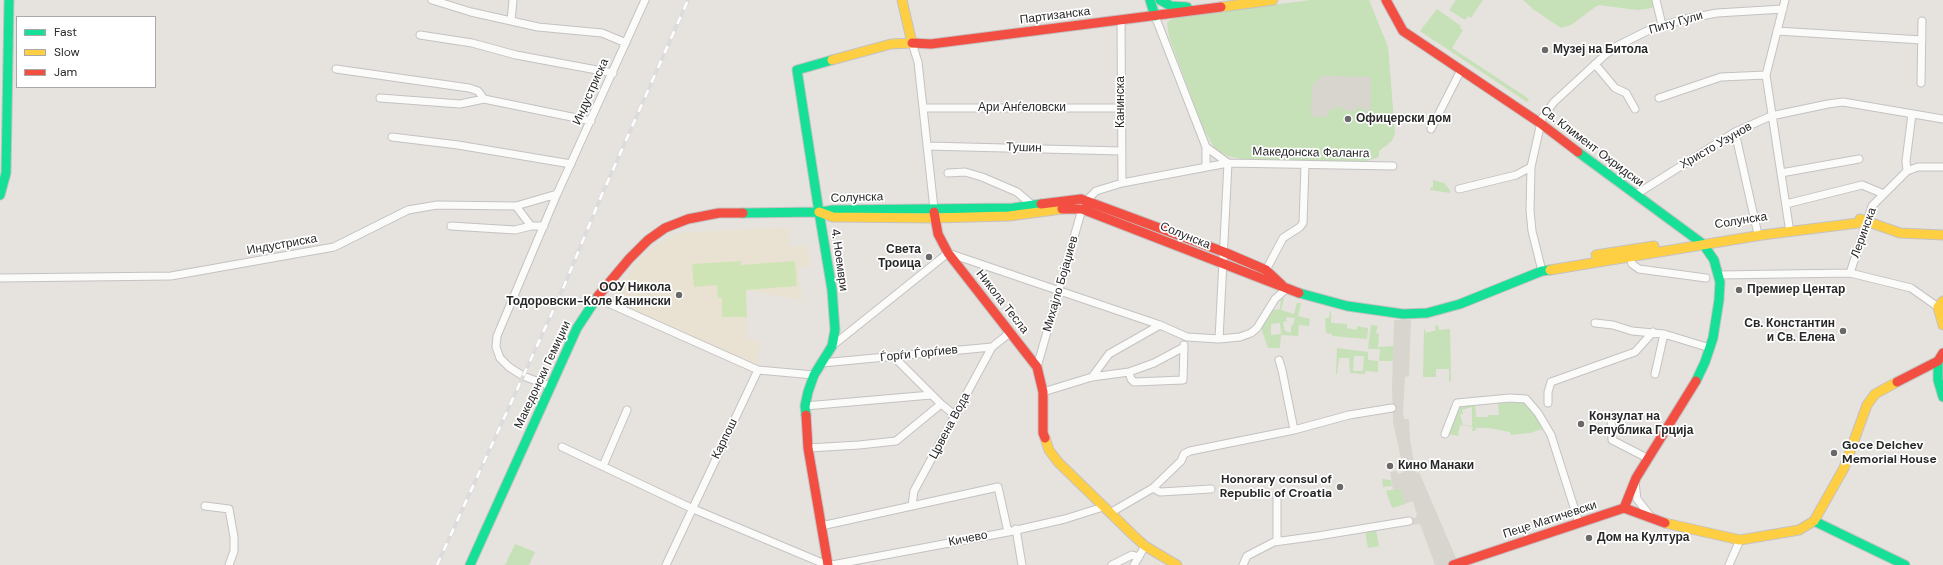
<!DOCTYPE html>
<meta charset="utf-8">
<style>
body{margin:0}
#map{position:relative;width:1943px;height:565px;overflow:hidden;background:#e6e3de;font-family:"DM Sans",sans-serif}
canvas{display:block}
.legend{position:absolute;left:16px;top:16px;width:140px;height:72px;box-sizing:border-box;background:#fff;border:1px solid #a9a9a9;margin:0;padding:5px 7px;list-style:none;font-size:12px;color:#282828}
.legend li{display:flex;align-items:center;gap:8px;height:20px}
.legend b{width:20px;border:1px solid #a9a9a9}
</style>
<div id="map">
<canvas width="1943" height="565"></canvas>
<ul class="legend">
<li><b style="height:5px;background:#16e098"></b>Fast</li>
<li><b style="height:5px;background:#ffcf43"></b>Slow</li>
<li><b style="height:5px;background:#f24e42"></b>Jam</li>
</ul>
</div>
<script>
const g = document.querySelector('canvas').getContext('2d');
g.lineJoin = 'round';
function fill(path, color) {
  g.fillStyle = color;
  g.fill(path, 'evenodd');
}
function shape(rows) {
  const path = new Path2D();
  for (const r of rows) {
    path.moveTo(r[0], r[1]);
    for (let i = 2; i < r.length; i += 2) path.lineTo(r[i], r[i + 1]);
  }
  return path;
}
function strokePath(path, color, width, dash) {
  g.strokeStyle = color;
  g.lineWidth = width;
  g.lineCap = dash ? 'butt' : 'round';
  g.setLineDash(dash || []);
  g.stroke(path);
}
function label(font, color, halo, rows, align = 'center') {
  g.font = font + ' "DM Sans",sans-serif';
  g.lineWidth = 3.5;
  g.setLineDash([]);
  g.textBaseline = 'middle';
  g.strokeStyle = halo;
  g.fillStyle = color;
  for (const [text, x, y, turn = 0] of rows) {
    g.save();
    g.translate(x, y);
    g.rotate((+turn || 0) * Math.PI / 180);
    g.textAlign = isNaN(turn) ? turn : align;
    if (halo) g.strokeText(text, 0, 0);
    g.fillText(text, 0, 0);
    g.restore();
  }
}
fill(shape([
 [789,227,790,247,807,245,811,266,798,268,803,301,746,290,747,340,759,341,758,370,608,303,640,259,654,246,679,233]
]), '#e9e2d3');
fill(shape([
 [1311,0,1369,0,1388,47,1395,133,1392,141,1379,151,1379,157,1367,161,1270,161,1241,159,1228,156,1218,151,1213,146,1203,128,1169,37,1167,23,1170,20,1181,16],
 [1456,0,1483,0,1471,18,1468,16,1465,20,1449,10],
 [1523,0,1652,0,1653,6,1652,8,1638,10,1598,5,1571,25,1561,28,1533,9],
 [1437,9,1461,26,1460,28,1463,30,1452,48,1529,99,1527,102,1420,31],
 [1433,180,1444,183,1450,190,1450,193,1430,190,1431,187,1433,187],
 [1099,208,1217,254,1216,256,1098,210],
 [1281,298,1284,299,1281,310,1294,314,1297,303,1301,303,1298,316,1310,319,1309,326,1299,325,1298,336,1281,335,1280,348,1268,348,1261,328,1272,310,1280,309],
 [1286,317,1295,318,1293,325,1291,325,1291,333,1285,331,1283,322,1287,321],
 [1280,323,1281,334,1271,335,1271,324],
 [1330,311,1331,311,1331,323,1347,324,1347,328,1357,330,1357,326,1368,328,1367,339,1332,336,1332,334,1326,333,1325,318,1329,318],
 [1371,325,1378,326,1376,333,1379,334,1378,347,1393,346,1393,361,1379,361,1380,349,1368,349],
 [1438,325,1439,330,1450,329,1451,381,1449,381,1449,369,1436,369,1436,377,1423,377,1424,328,1426,333,1436,330,1435,326],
 [1337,348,1368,352,1368,360,1378,361,1378,372,1365,371,1365,374,1350,373,1349,358,1339,358,1337,374,1336,374],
 [1354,356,1364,356,1363,371,1353,371],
 [1498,402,1526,403,1545,428,1530,433,1511,435,1510,432,1489,428,1476,428,1475,431,1472,431,1473,427,1460,425,1458,436,1448,434,1459,405,1475,403,1476,417,1488,417,1488,415,1499,415],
 [1472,407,1472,426,1463,425,1460,415,1463,414,1462,410],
 [1382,479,1391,480,1392,486,1383,487],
 [1400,488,1405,504,1392,508,1386,491],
 [1376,529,1379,546,1368,548,1365,531],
 [515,544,535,552,529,565,505,565]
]), '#c6e0b8');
fill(shape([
 [741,261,741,265,795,261,797,286,746,290,747,317,722,317,722,298,718,298,717,285,694,287,692,264]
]), '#cfe4b5');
fill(shape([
 [1322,76,1371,77,1370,115,1368,115,1368,111,1364,111,1364,108,1356,108,1355,111,1342,110,1342,107,1334,107,1333,110,1329,110,1327,117,1311,117,1312,86],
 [1394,320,1411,320,1409,376,1405,377,1403,412,1404,419,1409,419,1410,439,1416,473,1419,472,1459,565,1435,565,1420,524,1409,525,1408,518,1415,518,1417,515,1413,501,1405,504,1400,488,1393,490,1390,472,1397,471,1398,474,1404,472,1393,422,1392,386]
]), '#d8d5cf');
const street = shape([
 [432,0,471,12,538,27,602,33,626,43],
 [1656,0,1662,25],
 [1785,0,1766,75,1789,226],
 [1155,16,1206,147,1206,167],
 [1121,20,1122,183],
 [511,21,513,0],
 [1777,31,1922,40],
 [420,35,472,43,516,55,613,73],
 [912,43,918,62,934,209],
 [1595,64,1615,88,1626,93,1635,109],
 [336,69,469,88,478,91,484,99],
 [1921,83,1922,21],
 [380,98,460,104,484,99,591,121],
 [1659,98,1721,77,1766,75],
 [923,108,1122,108],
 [1431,129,1461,70],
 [1735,132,1757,230],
 [392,137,458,145,571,164],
 [927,146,1121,151],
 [1907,171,1906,161,1912,114],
 [948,173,965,172,982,177,1017,192,1032,205],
 [1781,173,1859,159],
 [1459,189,1516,175,1531,167],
 [1635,195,1735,132,1771,116,1828,104,1843,102,1943,119],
 [1786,204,1862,185,1884,194],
 [516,206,531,226],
 [451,226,515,230,531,226,544,226],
 [1629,254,1632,264,1639,269,1706,278],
 [1266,270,1283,238,1300,227,1303,223,1305,165],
 [1542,271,1532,231,1530,210,1531,167,1542,118,1554,102,1605,55,1617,46,1651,29,1685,19,1717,13,1783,9],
 [1850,273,1872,206,1907,171,1918,167,1943,167],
 [1719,275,1850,273,1911,288,1938,307],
 [0,278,171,276,334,247,408,210,437,205,516,206,557,194],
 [608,303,758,370,814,375],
 [1595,323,1613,325,1632,331,1664,334,1710,348],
 [1219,339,1240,337,1251,333,1257,328,1275,299,1286,289],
 [832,346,948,253,1160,325,1187,337,1219,339,1228,163,1206,147],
 [894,357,941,404,956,416],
 [1279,360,1282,370,1294,430],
 [822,363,992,347,1011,332],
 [1037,367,1082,209,1087,200,1096,191,1122,183,1228,163,1393,166],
 [1129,372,1131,379,1134,382,1183,380,1184,345],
 [1655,374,1664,334],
 [1092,377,1109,354,1160,325],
 [550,386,523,376,509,367,500,358,496,347,497,336,557,194,645,0],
 [1043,392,1092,377,1129,372,1154,363,1184,347],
 [1548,403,1548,392,1551,382,1635,352,1653,332],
 [805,406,931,395],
 [1611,415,1612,440,1647,458],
 [1445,434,1457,403,1510,398,1526,399,1538,413,1551,435,1579,523],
 [562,447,691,508,827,565],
 [808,448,859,445,896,441,941,404],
 [603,466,627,410],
 [1635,482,1637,499,1651,517],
 [1153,488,1160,492,1211,489],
 [1277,494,1277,541],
 [912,505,914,491,992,347],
 [205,506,229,509,234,537,234,551,229,565],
 [1110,513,1153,488,1181,461,1184,454,1190,451,1294,430,1349,415,1392,408],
 [821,526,998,487,1008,532],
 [1016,529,1022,565],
 [666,565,758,370],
 [832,565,1008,532,1065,519,1103,507],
 [1112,565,1132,555,1139,557],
 [1134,565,1145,546],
 [1243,565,1247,556,1274,542,1318,536,1409,521],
 [1729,565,1740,540]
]);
const fast = shape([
 [1150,0,1155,16],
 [1160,0,1171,6,1187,7],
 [1578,152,1703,244,1714,260,1720,282,1719,300,1713,338,1705,362,1696,381],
 [0,195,6,173,9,0],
 [821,212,833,210,1013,208,1041,204],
 [743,213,819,212,797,70,832,60],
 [1299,293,1347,306,1403,314,1427,313,1460,304,1542,271,1550,270],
 [1938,361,1938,380,1943,397],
 [806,415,805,406,808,392,814,375,832,346,835,330,832,290,819,212],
 [1814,521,1905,565],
 [470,565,577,328,598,296]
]);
const slow = shape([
 [1221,7,1273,0],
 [832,60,891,44,912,43,902,0],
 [819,212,833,217,934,218,1009,216,1062,209],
 [1860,219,1900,233,1943,235],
 [1596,255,1654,246],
 [1550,270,1762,235,1866,222],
 [1943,301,1938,307,1943,325],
 [1045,438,1049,450,1058,462,1133,535,1145,546,1177,565],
 [1665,523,1740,540,1799,530,1814,521,1844,468,1867,405,1875,394,1897,382]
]);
const jam = shape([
 [1386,0,1403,31,1540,123,1578,152],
 [912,43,931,44,1221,7],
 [1041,204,1081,199,1224,252,1266,270,1282,285],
 [1062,209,1082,209,1299,293],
 [934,212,938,234,948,253,1037,367,1043,392,1043,433,1045,438],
 [598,296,629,259,648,240,665,228,688,219,719,213,743,213],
 [1897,382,1938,361,1943,353],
 [806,415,808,448,828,565],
 [1624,508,1636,478,1696,381],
 [1453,565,1624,508,1665,523]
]);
strokePath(street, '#c4c2c3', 9);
strokePath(fast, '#c4c2c3', 11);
strokePath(slow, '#c4c2c3', 11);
strokePath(jam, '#c4c2c3', 11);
strokePath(street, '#fbfbfa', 7);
strokePath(fast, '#16e098', 9);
strokePath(slow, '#ffcf43', 9);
strokePath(jam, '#f24e42', 9);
const rail = shape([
 [437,565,562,291,600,199,688,0]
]);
strokePath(rail, '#dddcdd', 4);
strokePath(rail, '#fff', 2.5, [8]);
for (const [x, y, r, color] of [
 [1545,50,4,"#6a6968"],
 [1348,119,4,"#6a6968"],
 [929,257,4,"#6a6968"],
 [1739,290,4,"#6a6968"],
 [679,295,4,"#6a6968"],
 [1843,331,4,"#6a6968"],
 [1581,424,4,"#6a6968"],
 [1834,453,4,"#6a6968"],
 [1390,466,4,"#6a6968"],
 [1340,487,4,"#6a6968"],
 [1589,538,4,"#6a6968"]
]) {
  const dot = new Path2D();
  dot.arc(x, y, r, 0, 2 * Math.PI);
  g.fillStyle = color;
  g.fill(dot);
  strokePath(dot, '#fff', 1.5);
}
label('12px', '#282828', '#fff', [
 ["Партизанска",1055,16,-7],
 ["Питу Гули",1676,23,-16],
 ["Индустриска",591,92,-66],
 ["Канинска",1121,102,-90],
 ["Ари Анѓеловски",1022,108],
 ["Христо Узунов",1716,146,-30],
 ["Св. Климент Охридски",1592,147,37],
 ["Тушин",1024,148,2],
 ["Македонска Фаланга",1311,153,1],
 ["Солунска",857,198,-2],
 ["Солунска",1741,221,-9],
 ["Леринска",1864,233,-70],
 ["Солунска",1185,236,22],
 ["Индустриска",282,245,-10],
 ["4. Ноември",839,260,82],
 ["Михајло Бојаџиев",1061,284,-74],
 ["Никола Тесла",1002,302,52],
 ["Ѓорѓи Ѓорѓиев",919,354,-6],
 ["Македонски Гемиџии",543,375,-65],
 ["Црвена Вода",950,426,-62],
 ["Карпош",725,439,-64],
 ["Пеце Матичевски",1550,520,-18],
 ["Кичево",968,539,-11]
]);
label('bold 12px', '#282828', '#fff', [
 ["Музеј на Битола",1553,50],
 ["Офицерски дом",1356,119],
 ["Света",921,250,"right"],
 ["Троица",921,264,"right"],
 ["ООУ Никола",671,288,"right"],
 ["Тодоровски-Коле Канински",671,302,"right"],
 ["Премиер Центар",1747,290],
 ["Св. Константин",1835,324,"right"],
 ["и Св. Елена",1835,338,"right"],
 ["Конзулат на",1589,417],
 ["Република Грција",1589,431],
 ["Goce Delchev",1842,446],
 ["Memorial House",1842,460],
 ["Кино Манаки",1398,466],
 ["Honorary consul of",1332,480,"right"],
 ["Republic of Croatia",1332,494,"right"],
 ["Дом на Култура",1597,538]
], 'left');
</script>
